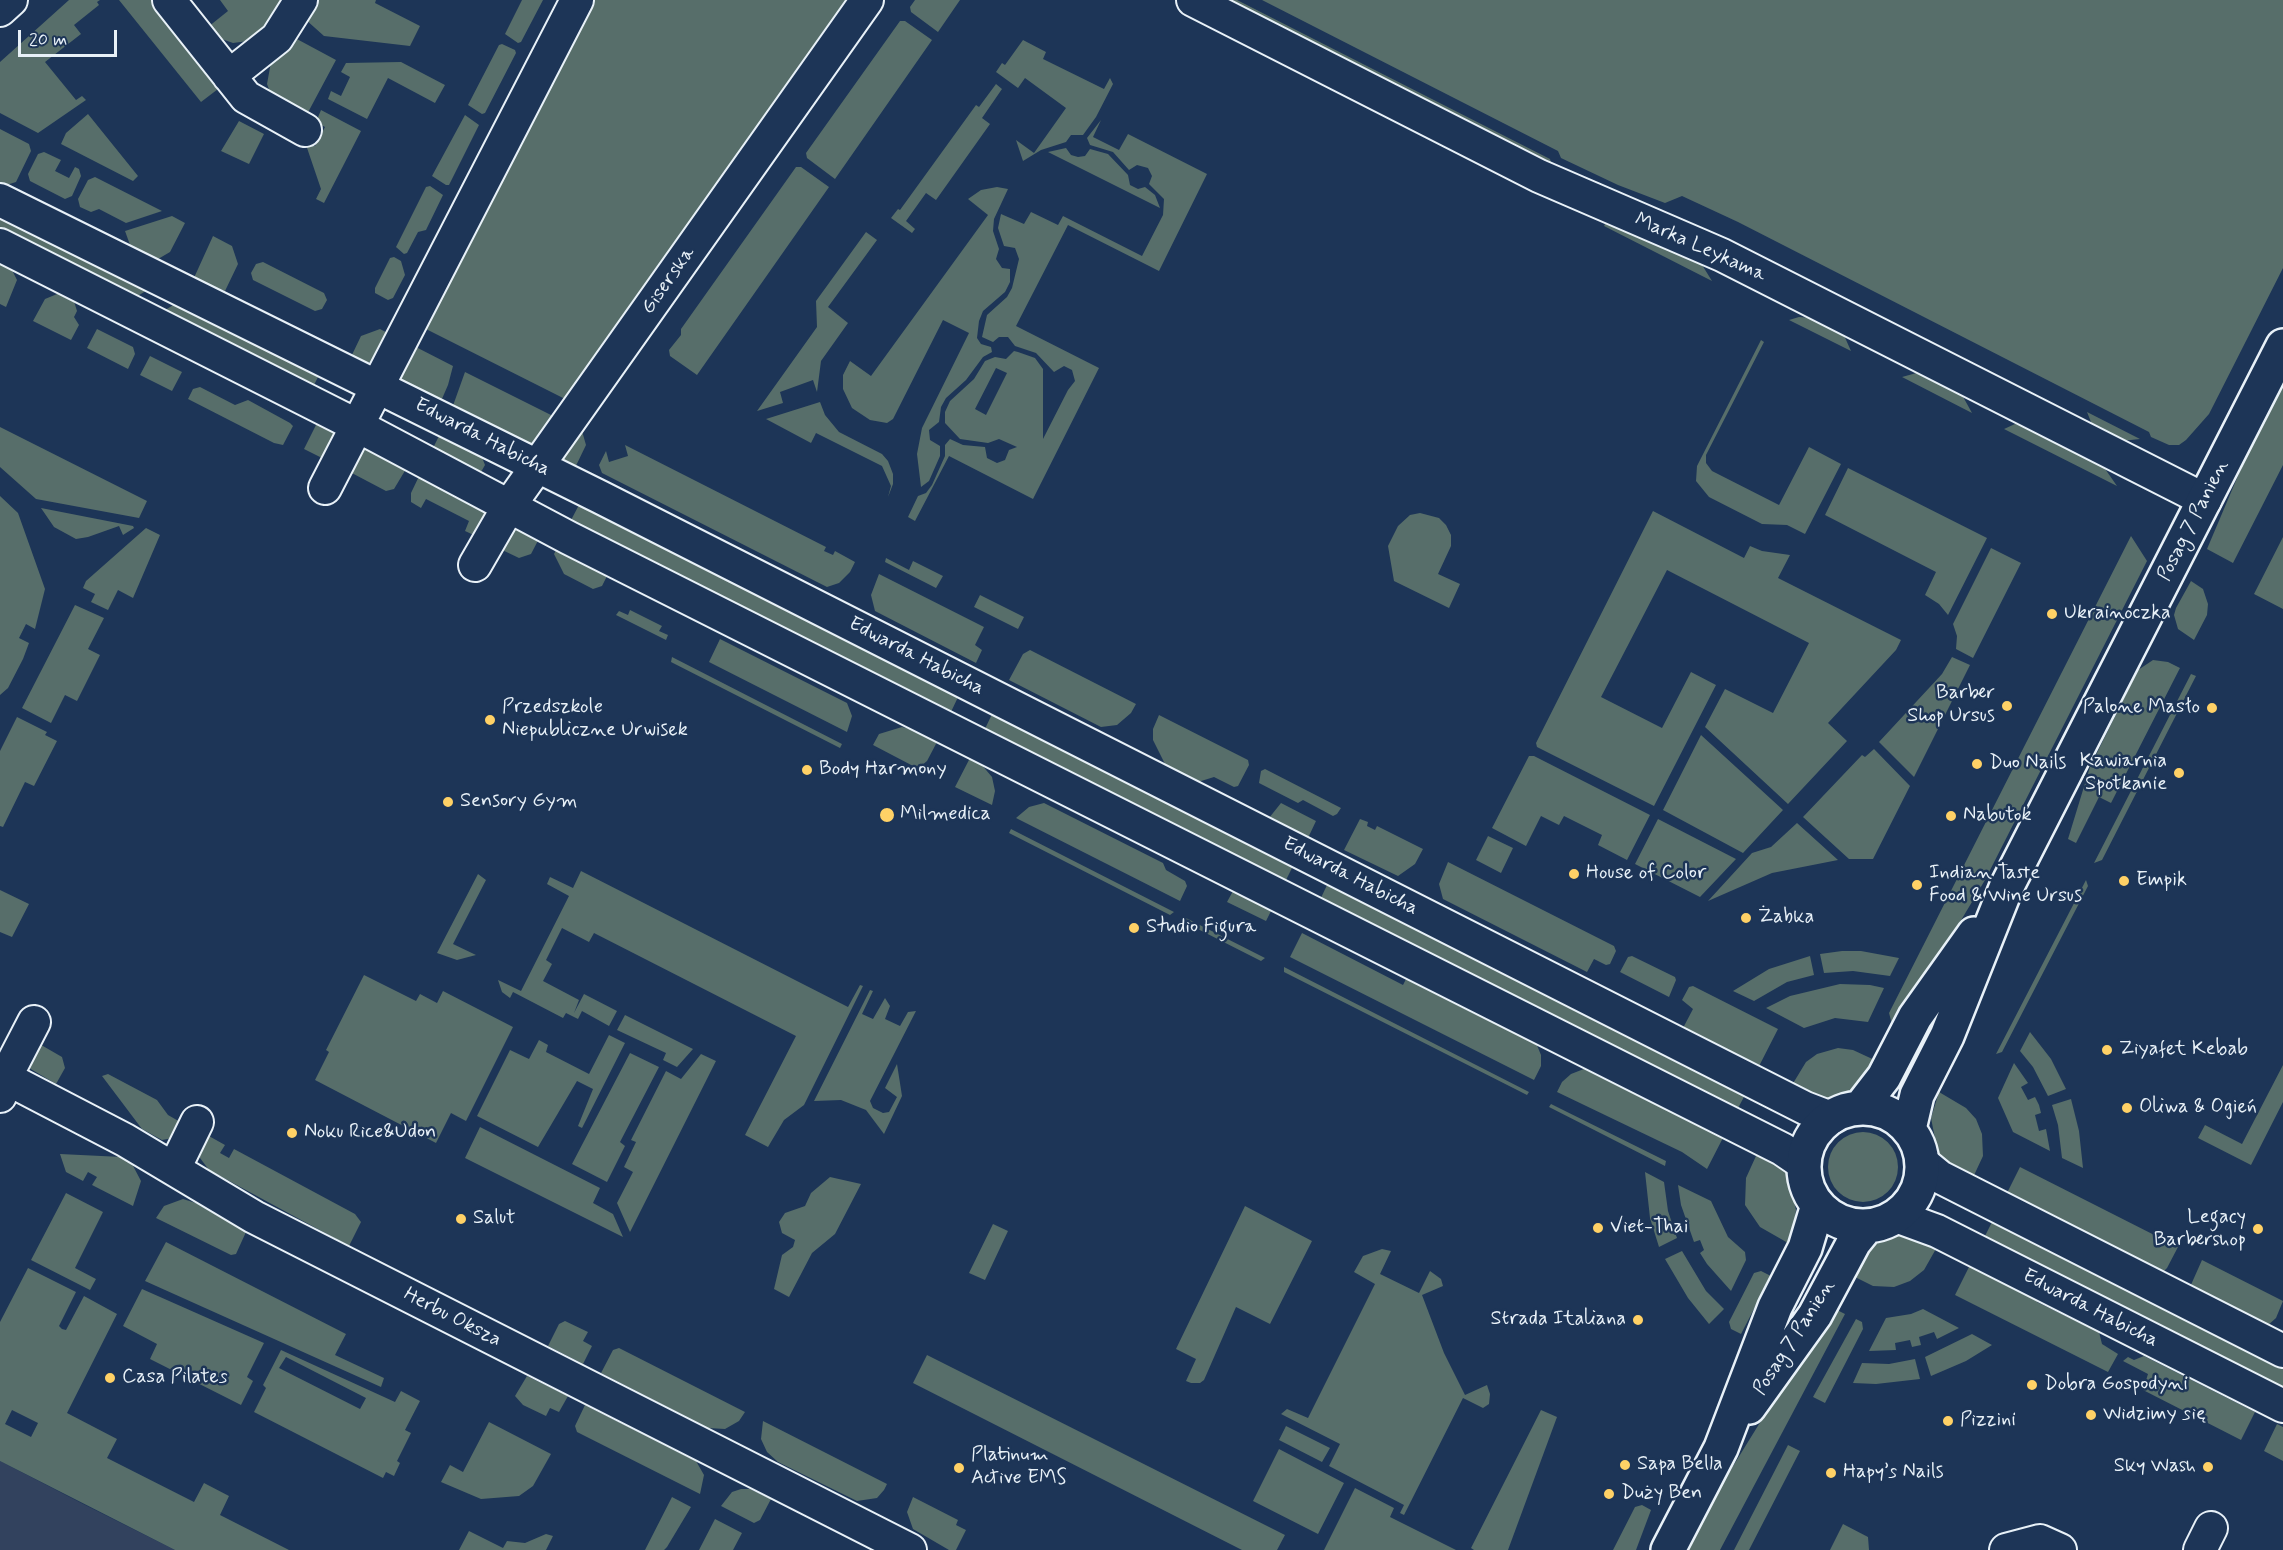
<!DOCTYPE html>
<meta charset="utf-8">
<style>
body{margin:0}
#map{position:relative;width:2283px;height:1550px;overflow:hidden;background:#1d3557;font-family:Mynerve,sans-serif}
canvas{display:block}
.scale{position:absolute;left:18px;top:30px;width:99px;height:27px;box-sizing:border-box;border:3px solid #e8f1f8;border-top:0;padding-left:8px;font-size:18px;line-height:21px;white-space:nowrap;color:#e8f1f8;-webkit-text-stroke:4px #1d3557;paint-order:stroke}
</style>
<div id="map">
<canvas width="2283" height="1550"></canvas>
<div class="scale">20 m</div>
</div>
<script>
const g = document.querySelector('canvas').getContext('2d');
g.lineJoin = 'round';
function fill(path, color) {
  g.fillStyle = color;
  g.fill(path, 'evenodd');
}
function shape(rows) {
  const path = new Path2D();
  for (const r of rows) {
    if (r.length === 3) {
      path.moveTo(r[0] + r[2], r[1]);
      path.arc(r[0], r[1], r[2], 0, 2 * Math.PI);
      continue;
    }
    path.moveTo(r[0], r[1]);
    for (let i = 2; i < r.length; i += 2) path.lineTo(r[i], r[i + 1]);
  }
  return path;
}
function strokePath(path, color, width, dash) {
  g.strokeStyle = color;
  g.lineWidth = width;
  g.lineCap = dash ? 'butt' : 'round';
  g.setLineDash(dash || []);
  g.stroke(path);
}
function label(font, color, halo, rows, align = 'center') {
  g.font = font + ' Mynerve,sans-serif';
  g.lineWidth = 5;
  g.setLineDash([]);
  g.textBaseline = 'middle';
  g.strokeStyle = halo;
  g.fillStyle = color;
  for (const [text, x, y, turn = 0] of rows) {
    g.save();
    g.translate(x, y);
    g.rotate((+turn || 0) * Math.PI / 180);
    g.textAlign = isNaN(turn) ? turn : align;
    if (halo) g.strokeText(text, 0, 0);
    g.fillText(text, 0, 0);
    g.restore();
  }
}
fill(shape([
 [0,1461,85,1505,175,1550,0,1550]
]), '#32425e');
fill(shape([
 [69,0,100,0,97,2,99,5,74,25,81,34,45,62,76,100,82,96,86,100,38,133,0,113,0,62],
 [119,0,154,0,222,86,201,102],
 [220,0,287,0,276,18,248,41,233,43,219,38,208,27,228,11],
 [315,0,376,0,375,3,420,26,410,46,324,36,305,19],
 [522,0,543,0,521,42,518,43,505,34],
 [589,0,855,0,569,401,422,327],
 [915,0,960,0,938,32,911,12,910,7],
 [1226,0,1237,0,1550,159,1552,166],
 [1262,0,2283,0,2283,268,2209,414,2186,440,2179,445,2169,445,2151,437,2149,432,1738,222,1682,196,1665,203,1618,185,1561,158,1558,151],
 [900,21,905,21,932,40,835,179,807,158,806,153],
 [295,38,336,60,305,118,270,92,267,84,271,62],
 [1023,40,1046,52,1043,59,1104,89,1110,78,1113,84,1096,117,1083,135,1071,135,1066,142,1041,150,1023,161,1016,140,1034,153,1066,108,1025,78,1018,88,996,72,1002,63,1005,65],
 [502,44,515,50,516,53,485,113,482,114,468,105,499,45],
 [401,62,445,85,435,103,388,78,367,119,328,99,331,91,341,96,350,77,341,72,346,63],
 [996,84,1002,89,982,118,990,124,936,200,926,193,906,221,915,229,912,233,891,218,898,209,900,210,976,105,979,107],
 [321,110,361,131,324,203,316,199,321,189,305,142,315,146,325,127,316,122],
 [88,114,138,176,133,181,61,144,66,133],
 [465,115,479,125,449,185,446,185,432,176],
 [1101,120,1093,137,1119,150,1128,134,1207,174,1159,271,1068,225,1016,326,1099,368,1033,499,949,456,915,521,908,517,918,496,926,493,932,485,945,456,945,445,950,439,963,445,985,447,987,458,997,463,1005,460,1009,450,1017,447,999,439,988,443,960,439,945,423,945,412,950,401,974,379,985,361,995,357,1006,359,1014,351,1018,352,1035,358,1043,369,1043,439,1068,390,1075,381,1072,370,1064,366,1054,372,1036,353,1015,346,1008,337,999,337,993,342,982,337,987,315,1007,297,1012,288,1019,259,1015,248,1004,246,998,228,1001,214,1024,224,1031,212,1058,225,1063,216,1142,256,1163,215,1164,199,1149,184,1152,176,1148,168,1137,165,1129,170,1113,152,1090,145,1087,138],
 [996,368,1007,373,986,415,975,409],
 [239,121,264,134,249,164,221,151],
 [0,129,29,144,31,151,16,182,0,187],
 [1066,148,1071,155,1078,157,1085,156,1090,149,1108,154,1128,175,1130,185,1138,189,1145,187,1155,195,1160,208,1048,152],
 [44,152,61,160,55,171,69,178,75,167,79,169,81,176,72,196,65,199,30,181,28,174,38,154],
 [796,167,801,167,829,187,697,375,670,356,669,350,681,335,681,329],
 [95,177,162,211,126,223,99,209,91,212,80,207,78,199,88,180],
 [430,186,443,195,426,230,418,232,407,253,404,254,396,247,426,187],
 [997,187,1008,189,994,219,993,231,999,249,996,259,1002,268,1010,269,1010,282,1005,292,983,311,979,321,977,338,981,344,991,347,992,352,983,357,966,380,946,398,941,407,939,422,929,430,930,440,940,446,940,456,929,481,921,487,917,454,922,428,969,333,943,320,893,419,887,423,870,420,852,408,843,389,843,375,850,361,871,376,988,215,968,199,981,190],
 [0,211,149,289,136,297,0,235],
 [172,216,185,223,170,252,153,262,134,256,125,231],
 [1606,222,1699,260,1712,281,1604,226],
 [866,232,877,240,828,307,848,323,821,361,817,392,813,380,780,392,783,403,757,411,817,327,816,301],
 [213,236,232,246,238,264,225,291,193,280],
 [394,257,401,261,405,275,393,298,388,300,375,293,375,288,390,258],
 [0,258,10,266,17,280,6,307,0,304],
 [263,262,324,293,327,300,322,309,315,311,253,280,251,273,256,264],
 [62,292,72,295,77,311,74,317,79,325,71,340,33,321,45,299],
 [181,300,321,371,311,391,159,314],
 [1799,317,1813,318,1843,333,1851,351,1789,320],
 [97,329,133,347,135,354,128,369,87,348],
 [380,329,395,337,375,361,361,364,350,359,361,336],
 [1761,340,1764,342,1706,455,1706,463,1712,471,1779,505,1809,447,1841,464,1805,534,1787,525,1762,524,1709,497,1696,481,1697,466],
 [412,345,453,366,448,385,438,408,395,381],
 [150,356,182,372,172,391,140,375],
 [465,372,557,418,535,450,450,414],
 [1920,372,1961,393,1972,413,1902,377],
 [2283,385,2283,465,2233,563,2207,549,2243,464],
 [200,387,235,405,248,400,290,423,293,426,283,445,274,443,188,399,193,389],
 [820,402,825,415,839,432,882,454,888,461,893,474,893,484,888,497,891,486,882,466,816,433,811,443,766,419],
 [2087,412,2140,439,2121,441,2093,427],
 [319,419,330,427,335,436,330,462,304,449],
 [2015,424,2024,425,2101,463,2117,486,2004,429],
 [0,427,147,501,139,518,36,499,0,467],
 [575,427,582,431,586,445,572,474,562,456],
 [441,432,481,455,485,465,481,472,478,473,431,452],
 [625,445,826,547,824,551,833,555,835,551,855,562,850,572,839,583,827,587,602,473,599,465,606,451,609,462,628,456],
 [361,446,409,464,394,489,386,491,348,471],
 [1848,468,1987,538,1948,615,1939,604,1925,595,1936,572,1825,515],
 [422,470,491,505,478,537,465,531,469,521,426,499,421,508,411,502,411,493],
 [0,496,18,513,45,589,35,629,26,624,19,638,29,643,23,659,8,688,0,695],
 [580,503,959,695,950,714,570,522],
 [41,508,133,526,134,528,123,535,119,526,88,537,76,539,54,527],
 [1653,511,1744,558,1750,546,1762,551,1790,555,1778,578,1901,640,1896,650,1828,723,1847,741,1788,804,1705,727,1725,689,1773,713,1809,643,1667,570,1601,697,1662,728,1691,672,1716,685,1654,806,1537,747,1536,743],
 [1420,513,1439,518,1446,525,1451,535,1451,546,1438,574,1460,584,1449,608,1394,581,1388,546,1398,526,1410,515],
 [519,525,543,531,531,554,519,558,496,547,512,527],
 [146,528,160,535,133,598,118,590,108,610,91,602,95,594,83,588,86,581],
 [2131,536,2147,561,1985,880,1916,996,1893,1028,1889,1013],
 [2283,537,2283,609,2254,594],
 [561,540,568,555,607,576,602,586,593,589,564,574,554,554],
 [1991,548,2021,563,1973,658,1956,649,1957,636,1953,624],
 [886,558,909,570,913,561,943,576,936,588,885,562],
 [879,574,984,627,975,645,982,650,976,663,875,611,871,595],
 [2191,581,2203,589,2208,604,2207,615,2194,640,2178,629,2174,615,2176,608],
 [980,595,1024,617,1018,629,974,607],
 [75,605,104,618,88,649,100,655,77,701,65,695,51,723,22,708],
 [630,610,662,626,659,631,668,635,666,640,616,615,619,611,628,615],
 [720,639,847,703,852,716,847,732,709,662],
 [1030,650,1136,704,1131,713,1117,725,1101,727,1009,680,1023,654],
 [672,657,842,744,840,748,671,662],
 [1952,657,1970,665,1914,777,1879,742,1942,674],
 [2153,660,2168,662,2180,668,2111,803,2099,797,2076,843,2068,839,2090,767,2138,670],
 [2191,674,2196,676,2102,860,2094,863],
 [993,712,1294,864,1284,884,984,731],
 [1159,715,1248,760,1249,765,1238,786,1234,787,1214,777,1198,782,1166,766,1153,740,1153,729],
 [17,717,47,732,45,735,57,741,34,786,25,782,3,827,0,826,0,751],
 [902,727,914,730,937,742,927,761,921,766,915,767,873,745,879,734],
 [1701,735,1783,810,1743,853,1663,810],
 [1874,749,1910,786,1873,859,1849,859,1803,817,1862,755,1865,757],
 [1529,756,1534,756,1650,815,1627,860,1598,845,1602,835,1564,816,1559,825,1541,816,1526,846,1492,828],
 [970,758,981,764,992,777,995,791,992,805,955,787],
 [1265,769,1341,808,1337,814,1333,816,1303,800,1298,803,1259,783,1261,771],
 [1044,803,1163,863,1166,870,1185,881,1187,886,1180,901,1016,818,1029,807],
 [1281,803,1316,821,1308,838,1269,818],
 [1360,819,1368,822,1367,826,1375,830,1377,826,1423,849,1415,864,1398,876,1344,850],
 [1658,819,1736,859,1700,897,1635,864],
 [1797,823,1838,860,1772,873,1708,901,1752,853,1771,847],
 [1011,829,1174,912,1170,915,1009,833],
 [1488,836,1513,848,1501,873,1476,860],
 [1448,862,1614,946,1616,951,1610,964,1606,965,1594,959,1587,972,1443,899,1439,884],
 [581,871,848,1007,860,985,863,986,804,1105,784,1120,768,1147,745,1135,796,1036,594,933,589,942,562,928,546,960,552,964,543,981,579,1000,574,1013,584,994,617,1011,609,1026,582,1011,578,1019,566,1013,563,1018,513,992,510,998,502,992,498,980,521,991,569,896,547,884,550,877,573,888],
 [478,874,486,880,453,944,476,955,457,960,437,953],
 [2086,880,2088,886,2002,1052,1996,1054],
 [1328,883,1746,1093,1736,1112,1319,902],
 [0,890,29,904,12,937,0,932],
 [1233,891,1271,911,1266,921,1227,902],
 [1186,918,1265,958,1261,961,1186,923],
 [1302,933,1403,985,1406,979,1475,1014,1522,1026,1534,1038,1541,1055,1541,1066,1534,1080,1290,957],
 [1842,951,1861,951,1899,958,1890,976,1853,971,1824,973,1820,954],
 [1632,956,1675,977,1676,980,1669,997,1620,972,1628,957],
 [1810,956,1814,975,1787,982,1754,1001,1733,991,1769,969],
 [1284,967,1529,1092,1527,1095,1284,972],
 [364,975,416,1001,420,994,437,1003,443,991,513,1027,466,1121,451,1113,436,1143,315,1080,329,1052,326,1050],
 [1840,984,1870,985,1884,988,1868,1022,1835,1018,1804,1028,1766,1008,1790,996],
 [1693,986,1778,1029,1755,1074,1683,1028,1693,1009,1682,1000,1689,987],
 [870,990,873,991,862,1014,873,1019,885,998,890,1006,885,1019,900,1026,908,1012,916,1011,870,1101,873,1108,883,1113,889,1112,897,1097,885,1088,897,1064,902,1096,884,1134,866,1110,841,1100,814,1101],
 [625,1015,693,1049,677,1067,663,1060,666,1053,617,1030],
 [2030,1032,2051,1059,2066,1089,2048,1096,2033,1067,2020,1051],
 [609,1035,625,1043,582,1128,578,1126,593,1089,577,1081,538,1147,477,1116,510,1050,529,1059,539,1040,548,1045,546,1052,589,1074],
 [36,1042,62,1057,65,1068,56,1084,29,1068,26,1061],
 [1838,1048,1853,1050,1881,1063,1854,1092,1837,1098,1823,1100,1789,1090,1806,1062,1817,1054],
 [630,1053,659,1067,620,1142,625,1146,607,1182,572,1164],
 [701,1054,716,1061,630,1232,617,1203,633,1172,624,1167,636,1142,631,1140,666,1071,681,1079],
 [2014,1063,2028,1083,2021,1087,2028,1100,2035,1097,2039,1105,2041,1113,2035,1115,2039,1131,2046,1129,2050,1151,2013,1132,1998,1098],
 [2283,1065,2283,1102,2251,1165,2198,1138,2205,1125,2242,1144],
 [1589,1067,1727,1130,1707,1169,1682,1152,1557,1092,1562,1082,1571,1074],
 [108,1074,157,1100,168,1115,182,1123,173,1138,162,1140,142,1129,102,1076],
 [1939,1092,1966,1108,1976,1119,1982,1134,1983,1156,1969,1186,1939,1159,1931,1118],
 [2071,1099,2079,1131,2083,1168,2062,1158,2058,1125,2052,1105],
 [1551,1104,1666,1161,1665,1166,1549,1107],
 [480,1127,600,1188,593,1203,613,1214,623,1237,465,1158],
 [200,1131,225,1145,220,1153,229,1158,234,1149,355,1214,361,1222,349,1246,209,1170,197,1154],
 [1863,1167,35],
 [1761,1145,1786,1169,1789,1178,1796,1210,1794,1228,1788,1243,1760,1227,1745,1205,1746,1178],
 [60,1154,122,1157,131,1162,141,1181,133,1206,92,1185,97,1177,88,1172,83,1181,66,1172],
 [2020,1167,2178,1247,2167,1268,2163,1272,2087,1233,2084,1238,2002,1203],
 [1645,1172,1664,1182,1668,1211,1677,1238,1659,1247,1650,1218],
 [830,1177,861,1184,835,1234,812,1253,789,1297,774,1289,782,1255,793,1247,795,1240,782,1233,779,1222,785,1213,805,1206,811,1193],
 [1678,1185,1711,1201,1728,1237,1745,1252,1746,1260,1731,1291,1707,1264,1700,1253,1704,1250,1700,1240,1694,1242,1681,1205],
 [66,1193,103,1212,75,1268,96,1279,90,1290,31,1260],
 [183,1199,196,1203,246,1232,236,1254,231,1255,156,1218,164,1206],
 [1245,1206,1312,1241,1270,1324,1236,1307,1204,1380,1200,1383,1191,1383,1186,1381,1196,1359,1176,1349],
 [1993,1220,2283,1367,2283,1392,1983,1240],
 [993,1224,1008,1231,985,1280,969,1273],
 [1908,1233,1941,1240,1924,1270,1910,1281,1894,1287,1873,1286,1847,1273,1874,1242],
 [166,1242,346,1334,335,1355,384,1378,381,1387,145,1281],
 [1382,1249,1391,1251,1380,1274,1419,1293,1430,1271,1441,1279,1443,1286,1422,1295,1444,1353,1465,1395,1487,1385,1490,1394,1489,1404,1483,1408,1463,1398,1404,1515,1400,1513,1404,1505,1329,1466,1340,1444,1281,1414,1287,1409,1308,1418,1375,1284,1354,1272,1363,1256],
 [1682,1251,1706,1291,1724,1309,1709,1324,1688,1298,1665,1259],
 [1974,1257,2040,1297,2037,1302,2099,1332,2102,1344,2118,1354,2108,1372,1955,1295],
 [2202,1260,2283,1301,2276,1318,2267,1326,2190,1287],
 [28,1268,76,1292,59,1326,62,1329,66,1330,84,1296,117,1314,67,1413,117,1439,107,1458,194,1502,204,1483,229,1496,220,1515,289,1550,175,1550,0,1461,0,1322],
 [12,1410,38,1423,31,1437,5,1424],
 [1761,1271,1771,1276,1741,1334,1731,1329,1729,1322,1754,1273],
 [142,1289,264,1343,247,1377,253,1381,241,1405,150,1359,157,1344,123,1326],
 [1829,1306,1845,1314,1720,1550,1686,1550,1712,1500,1813,1337],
 [1923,1309,1959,1328,1937,1339,1934,1332,1919,1337,1921,1345,1912,1347,1910,1340,1895,1343,1896,1350,1869,1351,1886,1318,1911,1314],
 [1856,1319,1862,1322,1863,1329,1825,1403,1813,1397],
 [565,1321,588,1332,583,1341,592,1346,583,1364,548,1346,559,1324],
 [1972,1334,1992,1345,1966,1361,1931,1376,1925,1357],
 [619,1348,745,1412,739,1421,725,1429,708,1428,601,1373,613,1350],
 [281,1350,395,1402,401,1391,420,1401,405,1430,411,1433,397,1461,400,1463,394,1476,386,1472,383,1478,254,1412,266,1388,263,1385],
 [286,1357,366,1398,360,1409,279,1368],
 [927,1355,1285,1535,1277,1550,1242,1550,913,1383],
 [2144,1356,2255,1412,2241,1440,2143,1390,2148,1374,2123,1361,2128,1357,2134,1360],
 [1915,1359,1920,1379,1876,1384,1853,1383,1862,1363,1889,1364],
 [527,1376,568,1396,559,1412,550,1408,546,1416,523,1405,515,1396],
 [585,1405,696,1461,704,1475,700,1494,577,1432,575,1426],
 [1541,1410,1557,1417,1508,1550,1474,1550,1471,1548],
 [763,1421,887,1484,884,1490,877,1498,857,1501,778,1462,767,1452,761,1439],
 [489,1422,551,1454,533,1486,519,1496,481,1499,441,1482,450,1465,463,1472],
 [2277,1424,2283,1427,2283,1461,2264,1451],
 [1286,1426,1330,1448,1322,1462,1279,1440],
 [1788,1445,1800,1451,1749,1550,1734,1550],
 [1279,1449,1344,1483,1318,1534,1253,1501],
 [1355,1488,1394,1508,1390,1517,1456,1550,1324,1550],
 [741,1489,750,1489,771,1499,760,1520,754,1523,721,1506,732,1492],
 [672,1497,691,1507,667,1547,664,1550,645,1550],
 [913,1497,958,1520,956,1525,966,1530,956,1550,949,1550,913,1529,907,1512],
 [1642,1505,1651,1510,1636,1550,1613,1550,1635,1507],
 [715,1519,742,1533,733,1550,699,1550],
 [1843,1524,1868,1537,1869,1550,1830,1550],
 [469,1531,503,1548,507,1541,525,1543,546,1534,553,1536,546,1550,459,1550]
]), '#576e6a');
const street = shape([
 [169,0,246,97,305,130],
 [1193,0,1539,176,1722,255,2205,500],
 [0,10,11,0],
 [229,76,277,38,301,0],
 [0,200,600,497,1805,1108,1831,1118],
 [0,245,358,426,569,538,1782,1149,1804,1164],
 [325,488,577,0],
 [475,565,509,506,867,0],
 [0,1075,125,1140,254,1217,910,1550],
 [0,1096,5,1078,34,1022],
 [1923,1163,1940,1177,2283,1351],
 [174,1169,197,1122],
 [1896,1216,1937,1231,2283,1406],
 [2006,1550,2040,1541,2060,1550],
 [2200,1550,2211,1528]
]);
const secondary = shape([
 [1863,1167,59],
 [1860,1108,1884,1077,1915,1017,1974,934],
 [1909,1129,1917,1095,1947,1036,2006,888,2283,346],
 [1749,1407,1815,1315,1854,1242,1867,1226],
 [1668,1550,1721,1448,1775,1307,1805,1248,1818,1205]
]);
strokePath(street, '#e8f1f8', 36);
strokePath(secondary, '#e8f1f8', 38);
strokePath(street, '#1d3557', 32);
strokePath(secondary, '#1d3557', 33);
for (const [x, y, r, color] of [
 [2052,614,6,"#ffd166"],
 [2007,706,6,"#ffd166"],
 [2212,708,6,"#ffd166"],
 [490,720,6,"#ffd166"],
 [1977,764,6,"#ffd166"],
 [807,770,6,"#ffd166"],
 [2179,773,6,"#ffd166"],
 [448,802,6,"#ffd166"],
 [887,815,8,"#ffd166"],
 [1951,816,6,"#ffd166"],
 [1574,874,6,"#ffd166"],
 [2124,881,6,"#ffd166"],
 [1917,885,6,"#ffd166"],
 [1746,918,6,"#ffd166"],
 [1134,928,6,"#ffd166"],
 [2107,1050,6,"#ffd166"],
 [2127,1108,6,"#ffd166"],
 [292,1133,6,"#ffd166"],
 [461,1219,6,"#ffd166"],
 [1598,1228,6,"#ffd166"],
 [2258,1229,6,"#ffd166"],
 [1638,1320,6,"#ffd166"],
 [110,1378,6,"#ffd166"],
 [2032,1385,6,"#ffd166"],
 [2091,1415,6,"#ffd166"],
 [1948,1421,6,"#ffd166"],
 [1625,1465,6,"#ffd166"],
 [2208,1467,6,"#ffd166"],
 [959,1468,6,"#ffd166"],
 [1831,1473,6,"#ffd166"],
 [1609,1494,6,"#ffd166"]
]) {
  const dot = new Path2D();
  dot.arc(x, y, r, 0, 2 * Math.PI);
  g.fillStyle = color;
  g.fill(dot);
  strokePath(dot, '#1d3557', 2);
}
label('20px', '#e8f1f8', '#1d3557', [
 ["Marka Leykama",1700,248,24],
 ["Giserska",669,281,-55],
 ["Edwarda Habicha",482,438,27],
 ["Posag 7 Panien",2194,521,-63],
 ["Edwarda Habicha",916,657,27],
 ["Edwarda Habicha",1350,877,27],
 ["Edwarda Habicha",2090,1309,27],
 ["Herbu Oksza",452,1318,27],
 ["Posag 7 Panien",1795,1338,-57]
]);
label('20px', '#e8f1f8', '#1d3557', [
 ["Ukrainoczka",2064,614],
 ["Barber",1995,694,"right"],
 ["Shop Ursus",1995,717,"right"],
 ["Przedszkole",502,708],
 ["Niepubliczne Urwisek",502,731],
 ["Palone Masło",2200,708,"right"],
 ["Kawiarnia",2167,762,"right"],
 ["Spotkanie",2167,785,"right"],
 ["Duo Nails",1989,764],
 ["Body Harmony",819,770],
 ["Sensory Gym",460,802],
 ["Milmedica",900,815],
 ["Nabutok",1963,816],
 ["House of Color",1586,874],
 ["Indian Taste",1929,874],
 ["Food & Wine Ursus",1929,897],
 ["Empik",2136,881],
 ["Żabka",1758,918],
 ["Studio Figura",1146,928],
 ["Ziyafet Kebab",2119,1050],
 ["Oliwa & Ogień",2139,1108],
 ["Noku Rice&Udon",304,1133],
 ["Legacy",2246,1218,"right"],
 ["Barbershop",2246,1241,"right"],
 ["Salut",473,1219],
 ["Viet-Thai",1610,1228],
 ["Strada Italiana",1626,1320,"right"],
 ["Casa Pilates",122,1378],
 ["Dobra Gospodyni",2044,1385],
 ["Widzimy się",2103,1415],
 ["Pizzini",1960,1421],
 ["Platinum",971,1456],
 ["Active EMS",971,1479],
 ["Sapa Bella",1637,1465],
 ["Sky Wash",2196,1467,"right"],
 ["Hapy’s Nails",1843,1473],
 ["Duży Ben",1621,1494]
], 'left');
</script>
